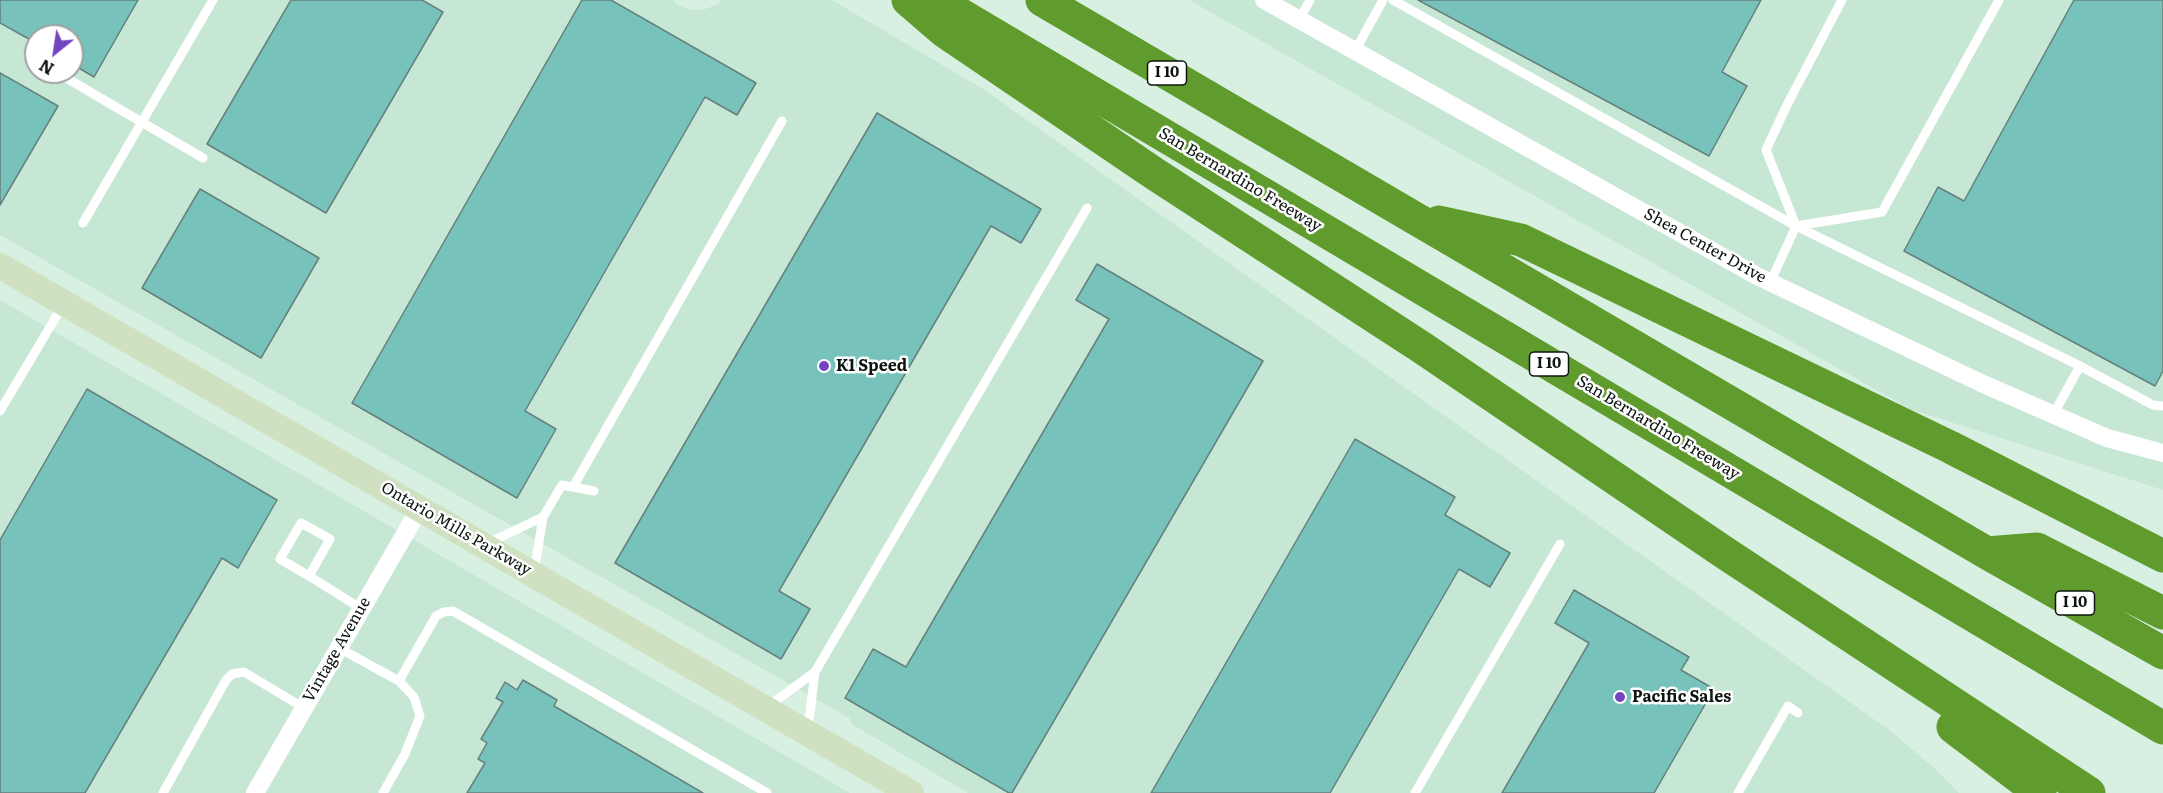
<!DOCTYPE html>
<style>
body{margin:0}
#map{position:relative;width:2163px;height:793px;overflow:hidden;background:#d8f0e2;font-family:Literata,serif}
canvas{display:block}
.north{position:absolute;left:24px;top:24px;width:60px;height:60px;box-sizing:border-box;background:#fff;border:2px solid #9ea19f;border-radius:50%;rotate:210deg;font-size:16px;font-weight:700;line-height:24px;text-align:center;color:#0c1510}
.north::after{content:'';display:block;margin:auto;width:21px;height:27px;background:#7245be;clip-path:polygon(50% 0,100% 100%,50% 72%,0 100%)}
</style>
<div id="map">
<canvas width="2163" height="793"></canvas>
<div class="north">N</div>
</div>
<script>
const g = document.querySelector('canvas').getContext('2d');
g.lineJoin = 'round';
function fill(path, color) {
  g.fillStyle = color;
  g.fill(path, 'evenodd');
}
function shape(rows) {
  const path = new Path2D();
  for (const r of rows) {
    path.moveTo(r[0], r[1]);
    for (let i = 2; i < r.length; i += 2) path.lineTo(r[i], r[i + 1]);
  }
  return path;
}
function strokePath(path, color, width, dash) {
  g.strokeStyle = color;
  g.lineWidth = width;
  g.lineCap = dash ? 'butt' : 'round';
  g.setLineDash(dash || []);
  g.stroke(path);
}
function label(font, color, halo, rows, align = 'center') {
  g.font = font + ' Literata,serif';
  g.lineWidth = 5;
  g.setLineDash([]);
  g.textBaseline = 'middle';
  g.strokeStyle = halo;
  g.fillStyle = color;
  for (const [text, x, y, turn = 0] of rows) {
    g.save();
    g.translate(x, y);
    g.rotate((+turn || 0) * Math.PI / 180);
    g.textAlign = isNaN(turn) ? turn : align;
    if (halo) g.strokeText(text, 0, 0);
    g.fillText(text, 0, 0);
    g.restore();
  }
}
fill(shape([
 [0,0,673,0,677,4,689,9,703,10,718,4,722,0,832,0,983,89,1892,732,1935,769,1959,793,968,793,853,725,849,718,0,235],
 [36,36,72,36,72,72,36,72],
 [1189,0,2163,0,2163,490,1910,409],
 [0,300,850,793,0,793]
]), '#c7e7d5');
const building = shape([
 [0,0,138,0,94,77,72,64,72,36,36,36,36,43,0,23,0,0],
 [291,0,422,0,443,12,326,213,207,144,291,0],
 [582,0,611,0,756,83,737,115,705,97,525,411,556,429,517,498,352,403,582,0],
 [1418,0,1761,0,1722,72,1747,86,1709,156,1418,0],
 [2074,0,2163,0,2163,371,2155,386,1904,251,1938,187,1964,201,2074,0],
 [0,73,58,106,0,205,0,73],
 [877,113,1041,209,1021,243,991,226,779,591,810,609,781,659,615,563,877,113],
 [200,189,319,258,261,358,142,288,200,189],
 [1097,264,1263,361,1012,793,1009,793,845,698,873,649,906,667,1109,319,1076,300,1097,264],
 [87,389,277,500,238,568,222,558,85,793,0,793,0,540,87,389],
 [1355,439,1455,497,1445,515,1510,553,1490,587,1459,569,1330,793,1151,793,1355,439],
 [1574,590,1689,657,1681,670,1714,689,1654,793,1502,793,1589,643,1555,623,1574,590],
 [523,680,557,700,554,706,703,793,467,793,485,763,478,759,487,743,481,739,503,702,496,698,505,682,517,690,523,680]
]);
fill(building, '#77c2bb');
strokePath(building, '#65807d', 1.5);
strokePath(shape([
 [1393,0,1796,226,2080,366,2153,405,2163,406],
 [1299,20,1310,0],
 [1355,51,1383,0],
 [68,79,203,158],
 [83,223,213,0],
 [1796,226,1882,212,1999,0],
 [1770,283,1796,226,1766,150,1786,107,1842,0],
 [0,411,63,305],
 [2053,415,2080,366],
 [573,487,782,121],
 [486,544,543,517],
 [534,573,543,517,562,485,594,491],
 [309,576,330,539,301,523,280,559,309,576,362,609],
 [339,648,399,681,436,616,444,612,453,611,767,793],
 [767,707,815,672,1087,208],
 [808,729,815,672],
 [163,793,226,680,232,674,244,672,304,708],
 [383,793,405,754,420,716,414,697,399,681],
 [1415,793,1560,544],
 [1738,793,1788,706,1798,713]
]), '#fff', 9);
strokePath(shape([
 [1264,0,1757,276,1981,383,2107,438,2163,453],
 [255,793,420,508]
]), '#fff', 18);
strokePath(shape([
 [0,266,911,793]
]), '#cfe1c0', 26);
strokePath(shape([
 [908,0,944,31,1155,174,1421,347,1725,553,2089,793],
 [936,0,2163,728],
 [1042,0,1987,553,2163,653],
 [1439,222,1521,240,1950,447,2163,556],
 [1987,553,2037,549,2163,613],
 [1953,727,2040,793]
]), '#609c2d', 33);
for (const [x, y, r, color] of [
 [824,366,6,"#7245be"],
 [1620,697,6,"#7245be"]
]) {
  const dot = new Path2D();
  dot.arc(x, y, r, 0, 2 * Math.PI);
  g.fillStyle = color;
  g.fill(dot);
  strokePath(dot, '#fff', 2);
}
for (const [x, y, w] of [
 [1167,73,39],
 [1549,364,39],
 [2075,603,39]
]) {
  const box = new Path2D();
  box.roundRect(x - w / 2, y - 12, w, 24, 4.5);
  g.fillStyle = '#fff';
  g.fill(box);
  strokePath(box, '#0c1510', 1.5);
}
label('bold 15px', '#0c1510', null, [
 ["I 10",1167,73],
 ["I 10",1549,364],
 ["I 10",2075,603]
]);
label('16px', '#0c1510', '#fff', [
 ["San Bernardino Freeway",1240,180,31],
 ["Shea Center Drive",1705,246,29],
 ["San Bernardino Freeway",1658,428,31],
 ["Ontario Mills Parkway",456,529,30],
 ["Vintage Avenue",337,650,-60]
]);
label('bold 16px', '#0c1510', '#fff', [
 ["K1 Speed",836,366],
 ["Pacific Sales",1632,697]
], 'left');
</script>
